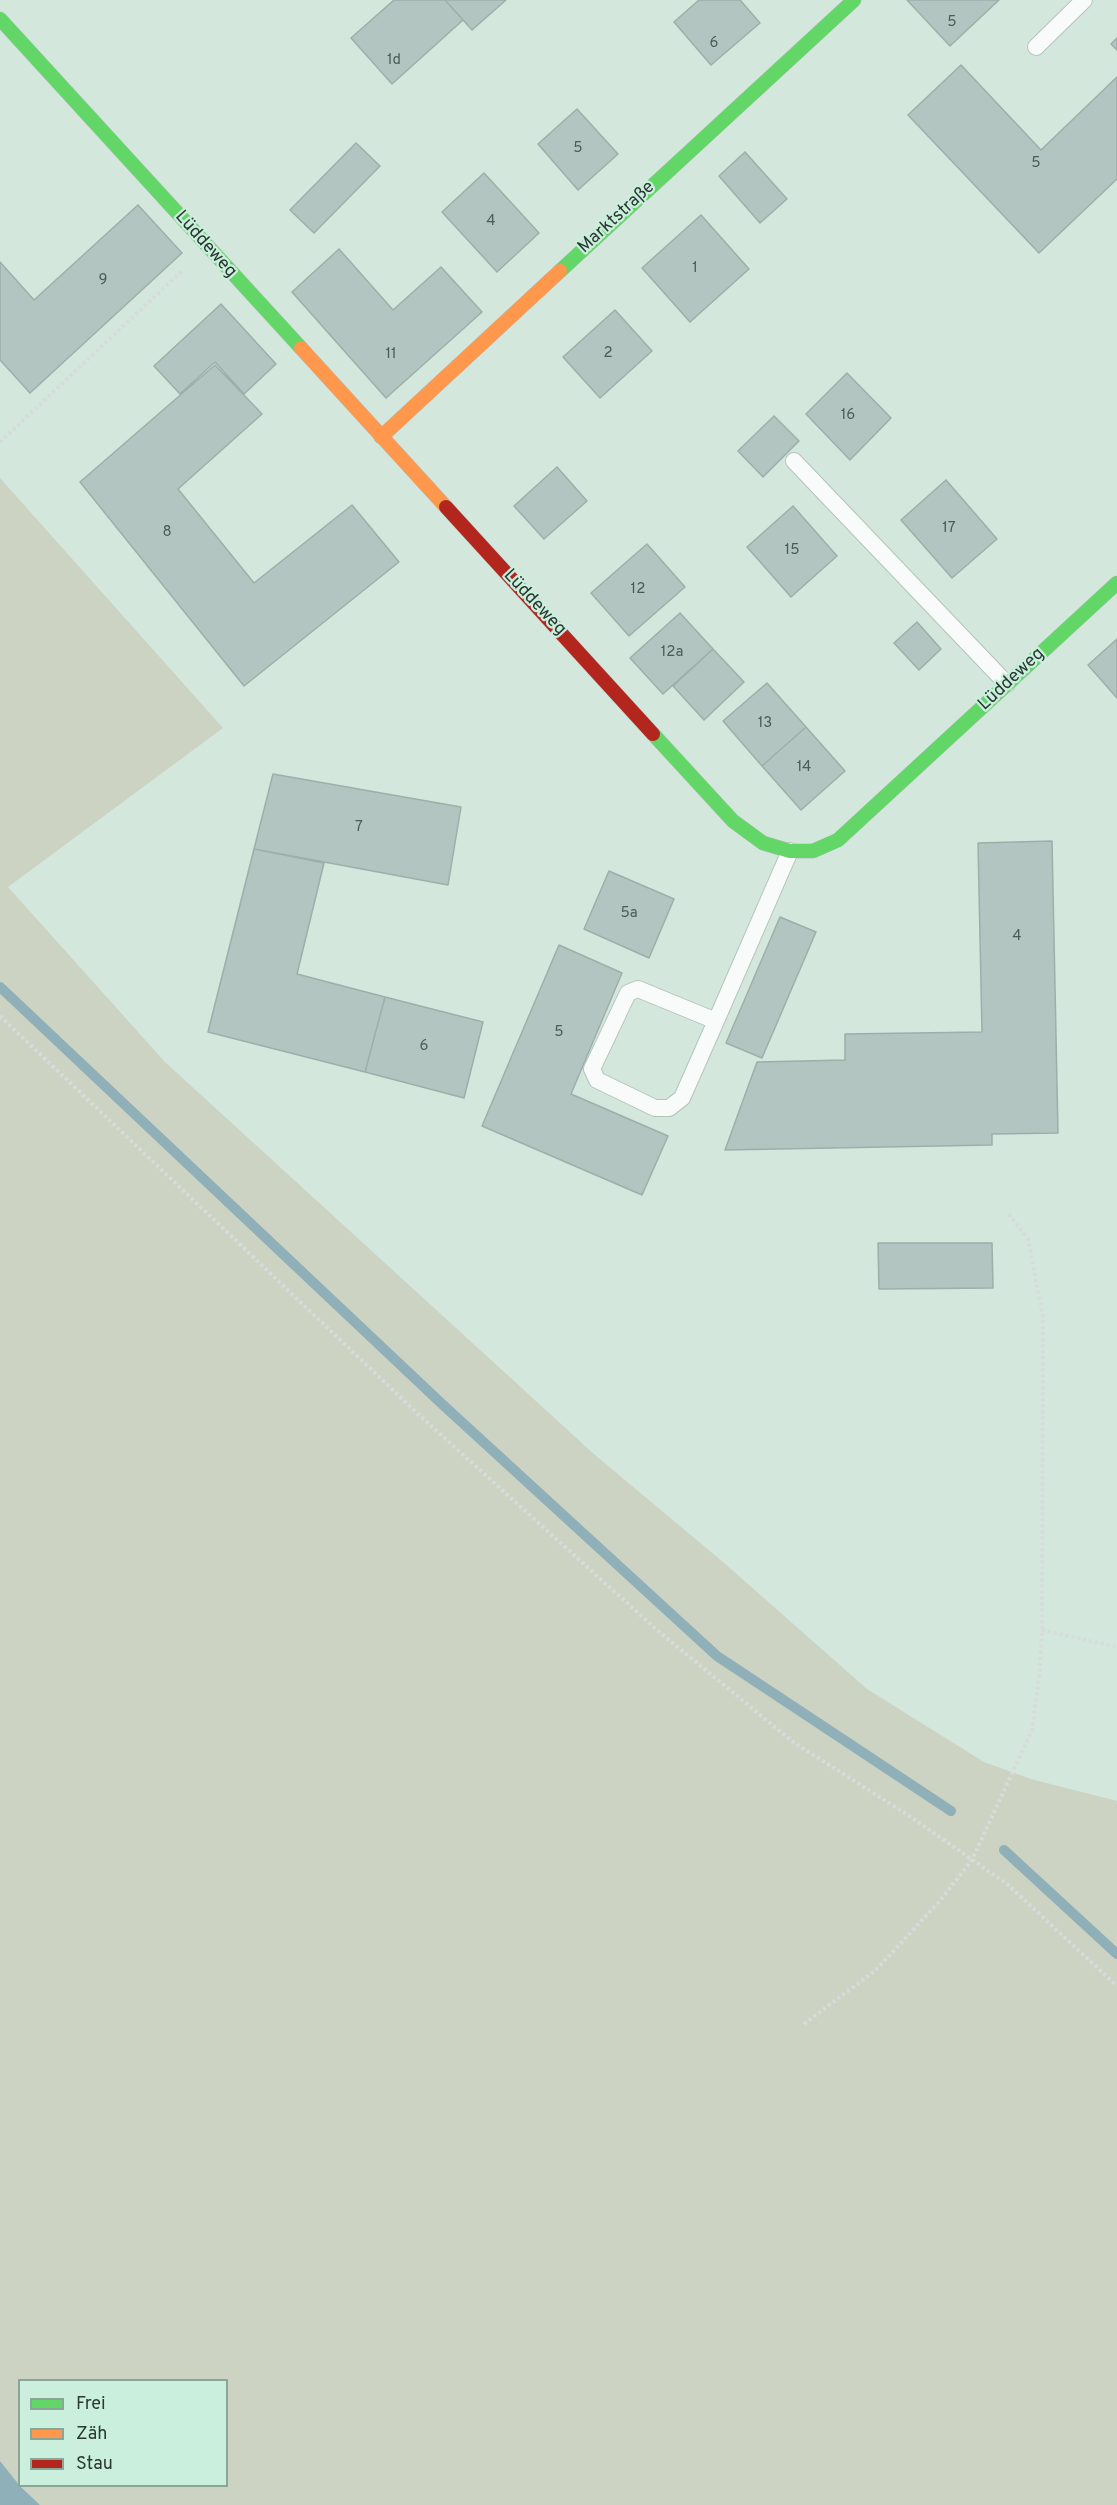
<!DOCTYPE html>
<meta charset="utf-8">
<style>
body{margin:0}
#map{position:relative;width:1117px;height:2505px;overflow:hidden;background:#d3e7dd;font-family:Overpass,sans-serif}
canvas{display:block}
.legend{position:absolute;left:18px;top:2379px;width:210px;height:108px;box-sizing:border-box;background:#cbefdd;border:2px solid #8aa698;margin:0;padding:8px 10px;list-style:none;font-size:18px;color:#293831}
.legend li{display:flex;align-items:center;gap:12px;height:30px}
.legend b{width:30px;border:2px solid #8aa698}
</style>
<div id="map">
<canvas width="1117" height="2505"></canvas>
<ul class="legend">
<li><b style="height:8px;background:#63d668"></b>Frei</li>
<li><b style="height:8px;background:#ff974d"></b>Zäh</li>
<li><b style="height:8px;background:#b3261e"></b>Stau</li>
</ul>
</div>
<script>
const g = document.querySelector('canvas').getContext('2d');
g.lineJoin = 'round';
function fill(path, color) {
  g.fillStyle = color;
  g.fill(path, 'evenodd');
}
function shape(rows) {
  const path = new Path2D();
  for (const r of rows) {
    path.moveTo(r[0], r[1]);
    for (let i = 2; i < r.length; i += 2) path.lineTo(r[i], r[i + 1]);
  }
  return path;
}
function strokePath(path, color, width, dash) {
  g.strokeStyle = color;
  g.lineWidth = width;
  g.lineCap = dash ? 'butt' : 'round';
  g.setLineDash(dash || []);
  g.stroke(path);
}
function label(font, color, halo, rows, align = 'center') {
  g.font = font + ' Overpass,sans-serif';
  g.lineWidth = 4.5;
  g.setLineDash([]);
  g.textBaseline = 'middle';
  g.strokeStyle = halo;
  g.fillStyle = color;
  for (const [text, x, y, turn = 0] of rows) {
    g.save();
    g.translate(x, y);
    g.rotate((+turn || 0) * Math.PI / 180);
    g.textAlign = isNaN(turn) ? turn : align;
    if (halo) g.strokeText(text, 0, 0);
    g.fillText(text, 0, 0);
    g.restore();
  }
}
fill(shape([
 [0,478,223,728,8,887,165,1062,595,1455,723,1562,867,1689,984,1762,1031,1779,1117,1801,1117,2505,40,2505,20,2486,226,2486,226,2380,20,2380,19,2485,0,2461]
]), '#ccd3c2');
fill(shape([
 [0,2461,20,2486,40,2505,0,2505]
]), '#8fb0b9');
strokePath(shape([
 [0,987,442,1404,717,1656,951,1811],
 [1004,1850,1117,1954]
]), '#8fb0b9', 10);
const building = shape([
 [394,0,445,0,463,20,392,84,351,38,394,0],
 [445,0,506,0,472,30,445,0],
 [699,0,740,0,760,23,711,65,674,22,699,0],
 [907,0,999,0,950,46,907,0],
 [1117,38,1117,50,1111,44,1117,38],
 [961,65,1041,150,1117,77,1117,179,1039,253,908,115,961,65],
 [577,109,618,154,578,190,538,144,577,109],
 [356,143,380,166,314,233,290,210,356,143],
 [745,152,787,199,760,223,719,176,745,152],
 [484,173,539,233,497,272,442,212,484,173],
 [138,205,182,253,30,393,0,360,0,262,34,300,138,205],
 [701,215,749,269,690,322,642,268,701,215],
 [339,249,393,310,441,267,482,312,386,398,292,292,339,249],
 [221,304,276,364,244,394,215,362,180,394,154,366,221,304],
 [615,310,652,351,600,398,563,357,615,310],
 [215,365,262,414,178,489,254,583,352,505,399,562,244,686,80,482,215,365],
 [847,373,891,418,850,460,806,414,847,373],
 [774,416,799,441,763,477,738,451,774,416],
 [557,467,587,501,544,539,514,506,557,467],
 [946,480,997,539,952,578,901,520,946,480],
 [793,506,837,556,791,597,747,547,793,506],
 [647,544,685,587,629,636,591,593,647,544],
 [680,613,713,649,663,694,630,658,680,613],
 [917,622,941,649,919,670,894,643,917,622],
 [1117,639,1117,698,1088,665,1117,639],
 [713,649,744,682,704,720,673,686,713,649],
 [767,683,806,727,762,766,723,721,767,683],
 [806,727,845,771,801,810,762,766,806,727],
 [273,774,461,807,448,885,254,849,273,774],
 [1052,841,1058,1133,992,1134,992,1145,725,1150,757,1062,845,1060,845,1034,982,1032,978,843,1052,841],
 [254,849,324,863,297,974,385,997,365,1072,208,1032,254,849],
 [609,871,674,899,649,958,584,929,609,871],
 [780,917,816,932,762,1058,726,1043,780,917],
 [559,945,622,973,571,1094,668,1136,642,1195,482,1126,559,945],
 [385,997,483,1022,464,1098,365,1072,385,997],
 [878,1243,992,1243,993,1288,879,1289,878,1243]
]);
fill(building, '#b3c5c1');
strokePath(building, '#9eafaa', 1.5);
const lane = shape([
 [1036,47,1084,0],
 [794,461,1007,684],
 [716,1021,638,989,628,993,592,1069,597,1080,655,1108,669,1108,682,1098,716,1021,790,851]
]);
const fast = shape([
 [0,19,301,348],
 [560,271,854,0],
 [653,734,733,821,763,843,790,851,813,851,838,840,1117,583]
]);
const slow = shape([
 [301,348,446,507],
 [381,437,560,271]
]);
const jam = shape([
 [446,507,653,734]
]);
strokePath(lane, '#b4c4bc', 18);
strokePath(fast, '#b4c4bc', 15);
strokePath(slow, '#b4c4bc', 15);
strokePath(jam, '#b4c4bc', 15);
strokePath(shape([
 [0,442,183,270],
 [0,1016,418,1414,657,1630,793,1742,908,1815,1007,1884,1117,1986],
 [1009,1214,1028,1239,1043,1317,1042,1630],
 [804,2024,876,1970,938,1903,972,1860,1032,1730,1040,1669,1042,1630,1117,1647]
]), '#d6dcda', 4, [3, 3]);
strokePath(lane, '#f8fbfa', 16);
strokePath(fast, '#63d668', 14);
strokePath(slow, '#ff974d', 14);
strokePath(jam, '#b3261e', 14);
label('15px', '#4c5b55', null, [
 ["5",952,23],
 ["6",714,44],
 ["1d",394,61],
 ["5",578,149],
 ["5",1036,164],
 ["4",491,222],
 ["1",695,269],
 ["9",103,281],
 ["2",608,354],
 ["11",391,355],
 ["16",848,416],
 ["17",949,529],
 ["8",167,533],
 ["15",792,551],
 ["12",638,590],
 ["12a",672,653],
 ["13",765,724],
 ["14",804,768],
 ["7",359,828],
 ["5a",629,914],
 ["4",1017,937],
 ["5",559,1033],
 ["6",424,1047]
]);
label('18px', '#293831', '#cbefdd', [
 ["Marktstraße",617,218,-43],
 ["Lüddeweg",205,245,48],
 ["Lüddeweg",534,603,47],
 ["Lüddeweg",1012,680,-43]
]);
</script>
